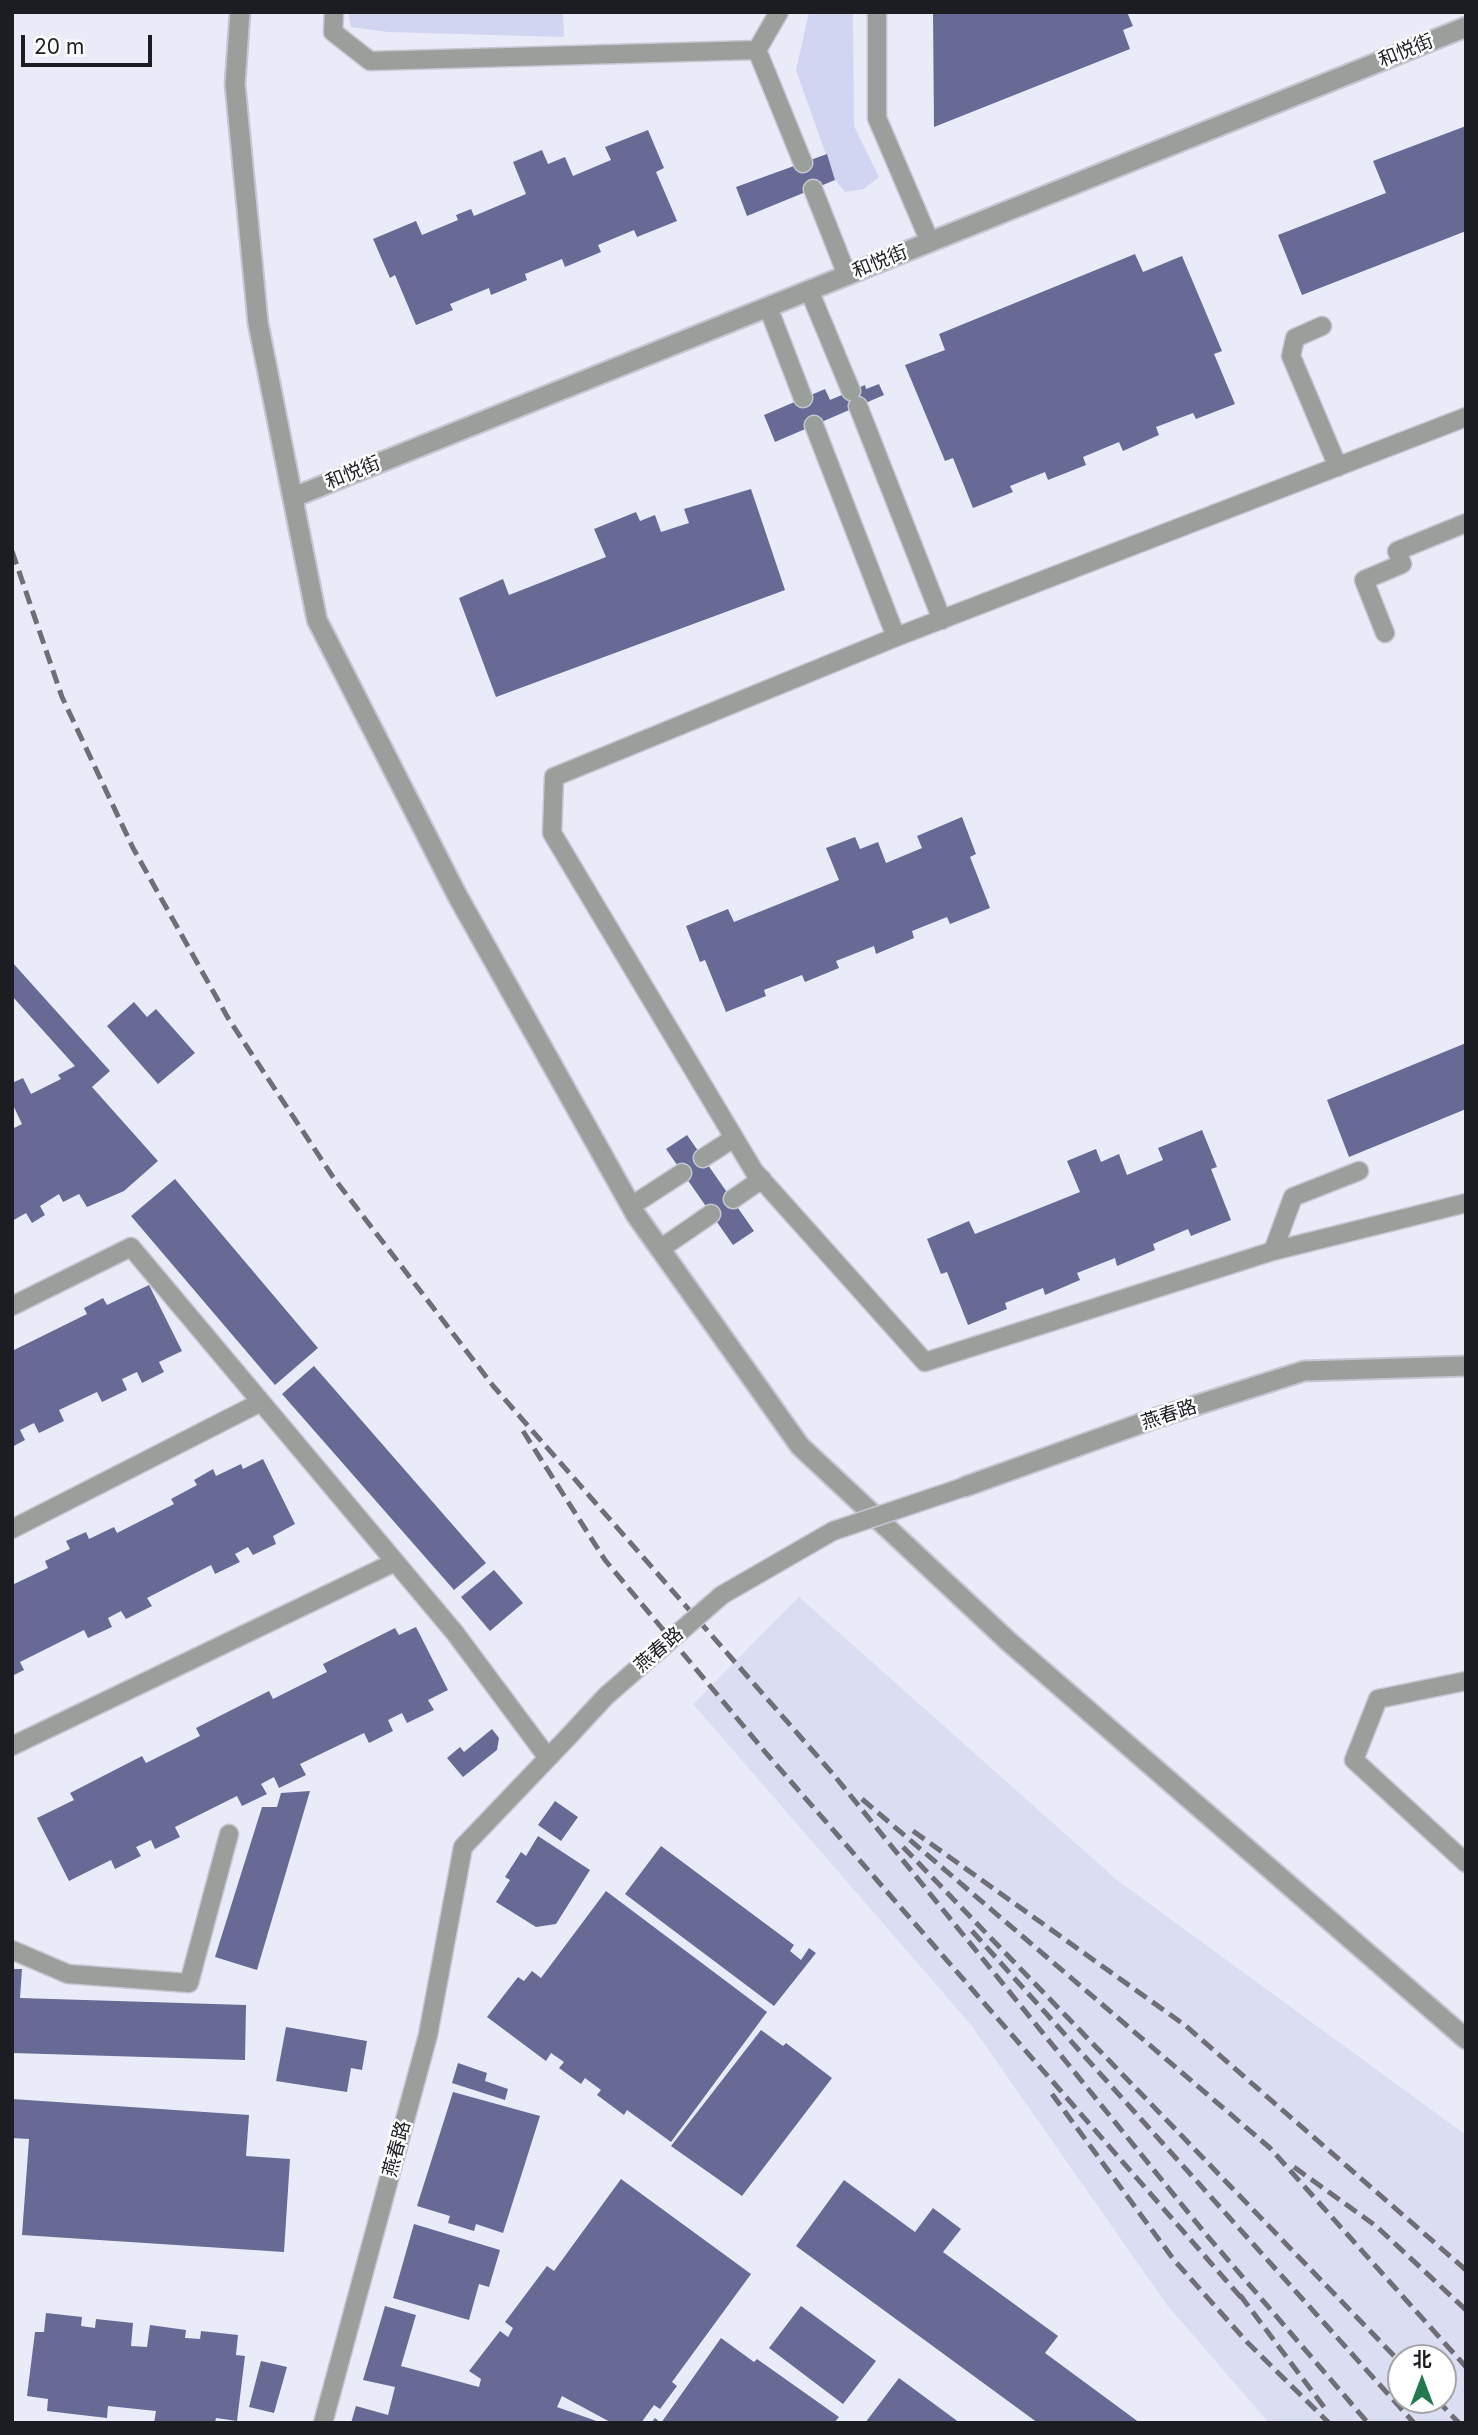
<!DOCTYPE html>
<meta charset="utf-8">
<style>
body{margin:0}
#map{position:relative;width:1478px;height:2435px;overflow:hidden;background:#eaebf9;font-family:Inter,"Noto Sans SC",sans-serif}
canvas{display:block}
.frame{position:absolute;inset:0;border:14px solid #1c1d22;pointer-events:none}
.north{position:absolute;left:1387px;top:2344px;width:70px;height:70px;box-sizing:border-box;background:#fff;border:2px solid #a4a5a7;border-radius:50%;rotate:0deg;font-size:19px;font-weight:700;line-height:28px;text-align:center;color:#1c1d22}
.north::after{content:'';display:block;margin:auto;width:24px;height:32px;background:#22794d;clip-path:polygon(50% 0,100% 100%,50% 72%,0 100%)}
.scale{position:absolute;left:21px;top:35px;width:131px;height:32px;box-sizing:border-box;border:4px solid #1c1d22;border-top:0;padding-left:9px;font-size:21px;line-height:24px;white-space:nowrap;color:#1c1d22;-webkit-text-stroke:5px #fff;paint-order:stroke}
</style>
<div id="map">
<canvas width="1478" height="2435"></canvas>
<div class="frame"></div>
<div class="north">北</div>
<div class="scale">20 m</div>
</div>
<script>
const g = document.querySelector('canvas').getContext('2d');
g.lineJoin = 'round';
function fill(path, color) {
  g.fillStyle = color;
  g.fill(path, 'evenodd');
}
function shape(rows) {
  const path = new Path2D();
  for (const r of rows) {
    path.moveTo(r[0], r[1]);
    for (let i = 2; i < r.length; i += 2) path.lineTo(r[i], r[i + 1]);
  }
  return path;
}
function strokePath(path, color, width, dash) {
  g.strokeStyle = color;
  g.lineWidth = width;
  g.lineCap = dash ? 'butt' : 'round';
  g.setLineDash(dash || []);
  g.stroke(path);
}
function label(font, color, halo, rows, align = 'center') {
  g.font = font + ' Inter,"Noto Sans SC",sans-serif';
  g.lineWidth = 5;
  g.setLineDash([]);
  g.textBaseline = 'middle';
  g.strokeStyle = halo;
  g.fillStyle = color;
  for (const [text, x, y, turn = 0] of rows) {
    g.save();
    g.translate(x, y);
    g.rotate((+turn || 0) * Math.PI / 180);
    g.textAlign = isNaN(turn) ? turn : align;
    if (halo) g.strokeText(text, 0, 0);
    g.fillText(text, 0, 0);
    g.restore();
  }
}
fill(shape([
 [799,1597,1117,1880,1466,2135,1466,2423,1269,2423,1167,2305,971,2025,693,1704],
 [1401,2358,1443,2358,1443,2400,1401,2400]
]), '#dbdef3');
fill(shape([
 [348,12,563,12,564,37,388,32,351,27],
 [809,12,853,12,854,126,879,177,864,189,845,192,835,180,796,70]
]), '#d2d5f2');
fill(shape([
 [933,12,1127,12,1133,26,1123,30,1130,49,934,127],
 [1466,126,1466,231,1302,295,1278,235,1386,193,1373,161],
 [648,130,664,168,656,172,677,221,637,237,634,230,598,245,601,252,565,267,562,259,525,274,527,280,491,295,489,288,450,304,453,310,416,325,395,275,390,278,373,239,416,221,422,235,458,220,456,215,471,209,474,216,526,194,513,162,542,150,548,164,565,157,573,176,611,160,605,147],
 [827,154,835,180,747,216,736,187],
 [1135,254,1143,272,1182,256,1222,351,1214,354,1235,404,1196,419,1193,413,1156,427,1159,435,1123,451,1119,442,1083,457,1086,465,1048,480,1045,472,1010,486,1013,492,973,508,953,458,945,461,905,365,945,350,939,334],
 [879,384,884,395,775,442,764,415,825,389,830,400,865,385,866,389],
 [751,489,785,590,496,697,459,598,503,579,509,595,606,557,594,529,636,512,640,521,655,515,661,532,689,523,684,509],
 [962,817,976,854,970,857,990,908,950,924,947,917,912,931,914,938,876,954,874,946,836,961,839,968,805,982,802,975,764,990,766,996,726,1012,705,960,700,962,686,926,728,909,734,922,839,880,826,848,855,837,860,849,878,842,886,863,922,848,917,836],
 [12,962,110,1071,92,1087,158,1161,124,1191,87,1207,79,1194,63,1202,59,1194,40,1206,45,1215,32,1223,26,1213,12,1221,12,1129,22,1124,12,1103,12,1083,23,1078,31,1094,61,1079,58,1075,75,1066,12,996],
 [134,1002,147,1017,156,1009,195,1053,158,1084,107,1026],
 [1466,1043,1466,1109,1349,1157,1327,1100],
 [1202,1130,1217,1167,1211,1169,1231,1220,1191,1236,1188,1229,1153,1244,1155,1250,1117,1266,1115,1258,1077,1273,1080,1280,1045,1295,1043,1288,1005,1303,1007,1309,968,1325,947,1272,941,1274,927,1239,969,1221,975,1234,1080,1192,1067,1161,1096,1149,1101,1162,1119,1154,1127,1175,1163,1160,1158,1148],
 [687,1135,754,1231,733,1245,666,1149],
 [175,1179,318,1348,275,1385,131,1216],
 [149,1285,182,1351,159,1362,164,1372,142,1383,137,1372,122,1379,127,1390,102,1402,97,1392,59,1410,64,1421,39,1433,34,1423,20,1430,25,1440,12,1447,12,1351,87,1314,84,1308,103,1298,107,1305],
 [314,1366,486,1563,454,1590,282,1394],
 [263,1459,295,1524,273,1536,276,1544,253,1555,248,1547,235,1554,240,1562,215,1574,211,1565,147,1598,152,1606,126,1619,121,1611,108,1618,112,1627,88,1638,84,1630,20,1662,24,1670,12,1676,12,1585,48,1568,45,1561,70,1549,66,1541,86,1532,89,1539,114,1527,117,1533,174,1504,171,1499,197,1485,194,1480,213,1469,216,1476,241,1464,243,1469],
 [494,1570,523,1603,490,1631,461,1597],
 [416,1627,448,1690,428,1700,434,1710,407,1723,402,1713,388,1720,393,1731,369,1743,364,1733,300,1764,306,1775,279,1788,274,1777,261,1784,267,1794,242,1806,237,1796,175,1827,180,1837,155,1849,151,1840,136,1847,141,1856,115,1869,111,1860,69,1881,37,1818,74,1800,70,1793,142,1756,146,1763,200,1736,196,1728,269,1691,273,1699,327,1672,323,1664,395,1628,399,1635],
 [492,1729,499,1738,497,1750,463,1777,447,1758,460,1747,464,1752],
 [310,1791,257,1970,215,1957,262,1807,277,1807,281,1793],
 [555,1801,578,1817,561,1841,538,1825],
 [538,1836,590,1870,556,1924,536,1927,496,1902,510,1880,505,1877,521,1852,526,1856],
 [661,1846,794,1945,790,1951,801,1960,809,1948,816,1953,774,2006,625,1894],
 [606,1891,767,2012,671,2142,627,2110,624,2115,597,2095,601,2090,585,2078,581,2084,559,2068,564,2062,551,2053,546,2061,487,2017,518,1977,524,1981,532,1971,541,1978],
 [12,1969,22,1969,20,1998,246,2005,245,2060,12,2053],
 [286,2027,367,2041,362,2070,351,2068,347,2092,276,2081],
 [761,2030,783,2046,786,2043,832,2078,742,2196,671,2146],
 [458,2063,487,2073,485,2081,508,2089,505,2100,452,2083],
 [453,2092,540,2116,503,2233,476,2224,474,2231,448,2223,450,2216,417,2206],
 [12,2099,249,2115,246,2156,290,2159,284,2252,22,2235,29,2139,12,2138],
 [621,2179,751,2274,672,2382,677,2386,660,2409,654,2405,641,2423,612,2423,562,2396,557,2407,602,2423,351,2423,356,2406,388,2415,395,2387,363,2380,385,2306,416,2315,401,2366,479,2387,481,2379,469,2371,500,2331,508,2337,513,2328,505,2322,547,2266,554,2271],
 [844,2180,915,2232,933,2208,961,2229,943,2252,1058,2336,1045,2353,1140,2423,1038,2423,796,2246],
 [414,2224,500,2250,489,2287,479,2284,469,2320,393,2298],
 [801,2306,876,2361,843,2404,769,2348],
 [46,2313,82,2317,81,2326,95,2328,96,2319,133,2323,131,2346,147,2347,150,2325,186,2330,185,2338,200,2339,201,2331,238,2335,236,2355,245,2356,237,2421,216,2418,215,2423,154,2423,156,2411,108,2406,107,2418,47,2411,48,2399,27,2396,35,2332,44,2332],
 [721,2338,754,2362,757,2359,839,2417,834,2423,651,2423,655,2418,661,2423],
 [261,2361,287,2367,274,2413,249,2407],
 [899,2378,960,2423,865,2423]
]), '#676a94');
const service = shape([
 [334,12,333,32,370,61,757,50],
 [877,12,877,118,930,242],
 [757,50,803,163],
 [757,50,779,12],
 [813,189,847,275],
 [809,290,851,391],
 [768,307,803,398],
 [1322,326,1295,338,1291,356,1338,467],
 [858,406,942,620],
 [1466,417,896,637,554,777,552,833,754,1171,925,1362,1273,1251,1466,1203],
 [814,425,896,637],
 [1385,633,1364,580,1402,564,1397,551,1466,523],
 [703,1158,734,1138],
 [733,1199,762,1179],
 [631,1206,682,1173],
 [660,1249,711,1214],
 [1273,1251,1293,1197,1359,1171],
 [12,1306,131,1247,455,1633,548,1758],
 [12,1529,261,1402],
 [1466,1681,1378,1699,1354,1760,1466,1863],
 [12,1746,395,1562],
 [12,1950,68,1974,189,1983,229,1834],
 [323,2423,428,2035,463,1847,569,1736]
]);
const minor = shape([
 [240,12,235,84,258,323,317,620,457,895,636,1215,800,1446,1008,1641,1466,2039],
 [294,497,1466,27],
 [964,1487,1156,1418,1304,1371,1466,1366]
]);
strokePath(service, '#c5c6d2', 21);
strokePath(minor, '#c5c6d2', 23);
strokePath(service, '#9a9f9c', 18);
strokePath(minor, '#9a9f9c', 19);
strokePath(shape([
 [12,551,62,697,133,848,228,1018,333,1177,494,1387,833,1774,1204,2232,1368,2423],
 [523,1431,605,1560,766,1753,1244,2301],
 [862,1799,1270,2148,1466,2367],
 [913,1831,1186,2026,1466,2270],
 [903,1847,1401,2363],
 [972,1931,1414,2423],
 [1052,2094,1174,2260,1247,2342,1329,2423],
 [1294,2167,1376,2226,1466,2310],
 [1240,2295,1324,2407],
 [1437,2400,1459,2423]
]), '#6d6e76', 5, [14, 7]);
const serviceBridge = shape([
 [569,1736,606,1696,722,1595,833,1531,964,1487]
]);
strokePath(serviceBridge, '#c5c6d2', 21, []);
strokePath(serviceBridge, '#9a9f9c', 18);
label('19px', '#1c1d22', '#fff', [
 ["和悦街",1406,51,-22],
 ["和悦街",880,262,-22],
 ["和悦街",353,473,-22],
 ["燕春路",1169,1415,-18],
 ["燕春路",659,1650,-41],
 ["燕春路",397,2149,-75]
]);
</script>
